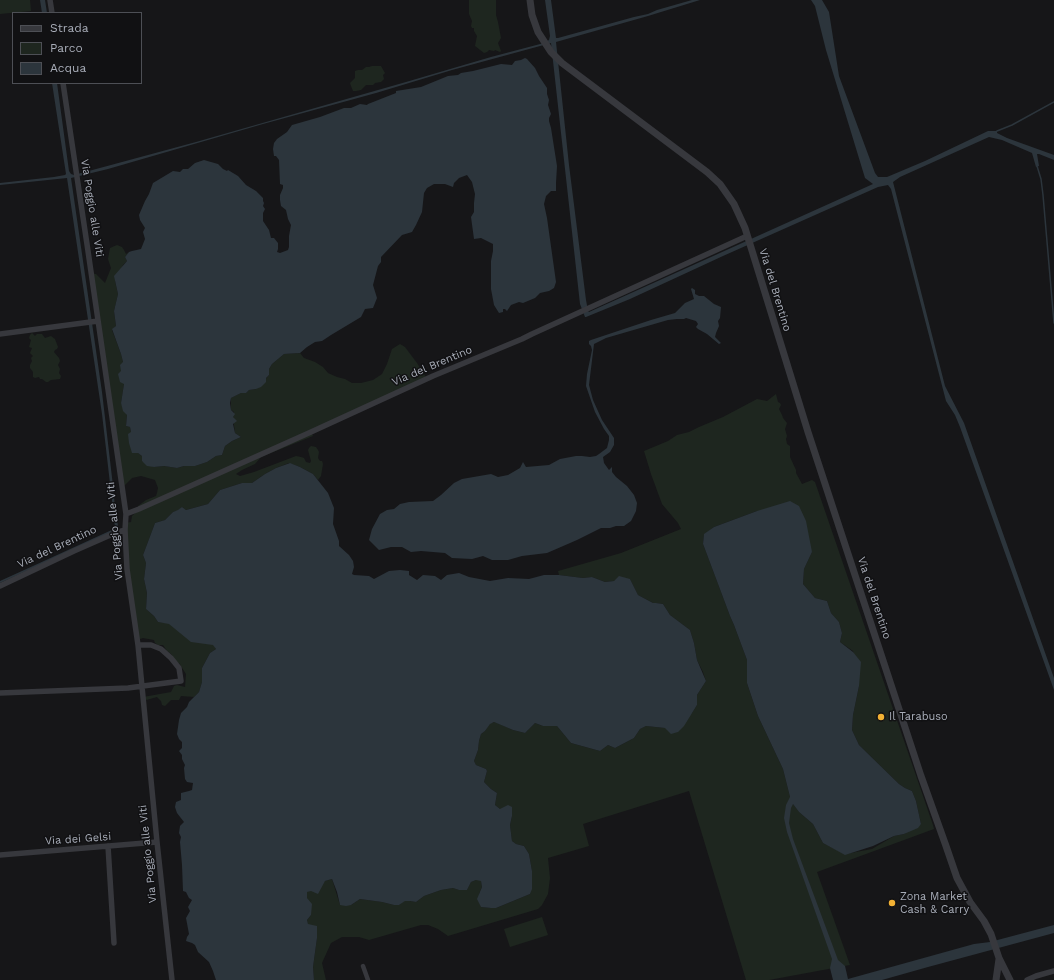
<!DOCTYPE html>
<style>
body{margin:0}
#map{position:relative;width:1054px;height:980px;overflow:hidden;background:#161618;font-family:"Work Sans",sans-serif}
canvas{display:block}
.legend{position:absolute;left:12px;top:12px;width:130px;height:72px;box-sizing:border-box;background:#111113;border:1px solid #4d4f55;margin:0;padding:5px 7px;list-style:none;font-size:12px;color:#a8adb8}
.legend li{display:flex;align-items:center;gap:8px;height:20px}
.legend b{width:20px;border:1px solid #4d4f55}
</style>
<div id="map">
<canvas width="1054" height="980"></canvas>
<ul class="legend">
<li><b style="height:5px;background:#37383d"></b>Strada</li>
<li><b style="height:11px;background:#1e261f"></b>Parco</li>
<li><b style="height:11px;background:#2c353c"></b>Acqua</li>
</ul>
</div>
<script>
const g = document.querySelector('canvas').getContext('2d');
g.lineJoin = 'round';
function fill(path, color) {
  g.fillStyle = color;
  g.fill(path, 'evenodd');
}
function shape(rows) {
  const path = new Path2D();
  for (const r of rows) {
    path.moveTo(r[0], r[1]);
    for (let i = 2; i < r.length; i += 2) path.lineTo(r[i], r[i + 1]);
  }
  return path;
}
function strokePath(path, color, width, dash) {
  g.strokeStyle = color;
  g.lineWidth = width;
  g.lineCap = dash ? 'butt' : 'round';
  g.setLineDash(dash || []);
  g.stroke(path);
}
function label(font, color, halo, rows, align = 'center') {
  g.font = font + ' "Work Sans",sans-serif';
  g.lineWidth = 3;
  g.setLineDash([]);
  g.textBaseline = 'middle';
  g.strokeStyle = halo;
  g.fillStyle = color;
  for (const [text, x, y, turn = 0] of rows) {
    g.save();
    g.translate(x, y);
    g.rotate((+turn || 0) * Math.PI / 180);
    g.textAlign = isNaN(turn) ? turn : align;
    if (halo) g.strokeText(text, 0, 0);
    g.fillText(text, 0, 0);
    g.restore();
  }
}
fill(shape([
 [0,0,30,0,31,11,0,14],
 [469,0,496,0,496,15,498,22,501,38,498,43,501,51,500,52,495,50,494,51,489,50,487,52,484,53,475,46,477,36,474,31,474,28,472,28,471,26,472,21,469,14],
 [372,66,381,66,385,73,383,75,384,79,381,82,375,83,373,85,366,85,361,90,356,91,353,91,351,86,350,83,355,78,355,71,358,70,362,70,366,67,369,67],
 [117,245,122,247,124,250,126,254,129,252,125,257,127,261,123,265,115,281,118,294,114,311,116,326,112,330,121,354,123,362,124,384,121,403,127,415,126,426,130,427,131,432,138,453,142,456,142,461,154,467,164,466,177,468,184,466,195,466,207,462,216,456,222,455,225,446,232,441,241,437,235,433,233,417,234,412,231,410,231,398,241,393,246,393,249,390,256,389,269,375,269,369,272,364,284,354,300,353,304,358,315,362,323,367,328,373,337,377,345,379,352,383,361,383,373,380,382,374,387,364,392,349,400,344,405,347,417,363,427,379,311,432,313,436,261,457,255,464,242,470,236,474,240,476,254,472,296,456,301,457,304,458,306,462,310,463,311,461,308,450,309,448,311,446,316,447,318,450,319,452,318,458,320,461,322,461,323,464,321,476,318,480,313,474,300,467,289,463,276,468,265,474,252,483,242,483,220,490,208,504,186,510,182,507,178,511,173,512,165,520,155,523,143,555,146,563,144,579,147,593,146,609,154,616,158,622,169,623,176,629,214,645,216,649,210,653,202,668,202,682,199,692,194,697,181,696,179,700,171,700,165,706,162,705,161,701,157,697,143,701,143,697,171,692,174,686,177,685,185,687,186,674,179,663,177,663,171,654,167,651,163,645,158,645,155,643,154,640,143,638,137,640,127,569,125,523,131,522,132,516,138,510,138,506,146,500,156,496,157,493,158,488,155,480,141,476,132,478,122,488,91,273,96,274,105,283,111,268,108,259,110,248],
 [32,333,35,336,37,334,42,334,45,338,51,336,55,339,58,347,57,349,55,350,54,352,59,358,60,361,58,365,60,369,59,373,61,376,60,379,51,380,48,382,46,382,42,379,40,379,39,377,35,378,33,377,33,372,30,368,30,365,32,361,31,358,33,356,30,353,32,348,29,347,31,340,29,338,30,335],
 [776,394,778,402,780,403,781,405,779,409,782,415,783,418,787,423,785,429,787,436,786,439,787,444,790,446,790,457,796,470,796,473,802,484,812,480,815,482,933,825,934,829,817,872,850,965,769,980,746,980,689,791,583,824,589,846,548,858,550,878,548,894,542,905,538,909,448,936,438,929,428,925,421,925,369,940,359,937,342,937,331,943,322,963,326,980,314,980,313,967,317,938,308,925,307,920,311,915,307,898,307,892,325,881,332,879,340,905,351,905,360,899,382,902,394,905,399,905,404,901,410,901,416,902,424,896,441,890,453,888,459,890,467,890,471,882,476,880,481,880,482,887,479,894,481,907,491,908,496,908,530,894,532,871,529,854,524,846,516,844,512,841,510,825,512,816,500,809,495,805,497,793,491,789,484,782,487,771,486,769,476,765,474,761,478,750,479,741,481,734,485,731,490,723,495,722,513,730,525,733,535,723,543,726,557,726,571,743,600,751,608,745,615,748,634,738,640,729,646,726,665,728,692,713,697,705,697,695,706,681,703,672,697,660,694,643,690,630,670,615,663,604,656,603,653,603,638,595,630,579,605,582,592,577,583,578,559,575,558,571,621,553,681,529,678,523,662,504,651,474,644,451,668,441,677,435,689,432,699,427,723,417,757,399,767,401],
 [757,511,812,552,804,569,803,584,815,598,827,601,831,613,839,622,842,633,840,642,853,651,859,686,853,715,852,730,859,745,899,784,905,788,912,791,916,801,921,824,904,834,894,836,872,849,845,854,823,843,813,824,799,812,791,801,783,769,758,716,747,683,747,660,734,625,730,616,703,544,704,535,714,527],
 [542,917,548,935,510,947,504,929]
]), '#1e261f');
fill(shape([
 [40,0,45,0,47,13,42,13],
 [545,0,551,0,556,38,558,38,634,17,648,14,657,10,692,0,700,0,648,16,556,42,569,165,586,300,588,311,589,312,873,184,865,178,826,50,815,6,811,0,822,0,829,12,839,76,875,173,878,177,887,177,925,161,988,131,997,131,997,133,1007,138,1054,155,1054,160,1039,154,1037,154,1039,166,1036,167,1032,153,1002,140,989,137,900,177,893,182,945,386,964,423,1054,678,1054,690,960,427,955,415,946,401,891,189,888,185,878,187,723,256,630,299,586,317,585,317,580,304,551,43,452,70,376,93,263,124,108,169,71,178,102,392,113,486,115,508,118,526,119,529,0,583,0,581,33,566,114,529,115,527,102,414,67,178,0,185,0,183,54,177,65,175,66,174,52,83,57,83,69,171,71,174,74,175,196,142,406,82,491,57,544,43,549,40,550,36],
 [525,58,527,59,535,68,539,76,547,88,547,94,549,100,548,105,551,114,549,118,549,121,551,128,557,166,556,183,556,191,551,191,546,196,544,204,547,218,556,282,554,288,549,291,540,293,535,298,523,303,519,302,511,305,507,311,505,309,503,309,503,312,499,313,494,305,491,289,491,261,493,251,493,244,481,238,474,239,471,217,474,212,474,203,475,194,472,182,467,175,459,178,454,183,453,187,445,184,434,184,427,188,424,193,422,212,416,225,412,232,402,235,381,257,381,262,378,266,373,285,377,298,373,308,365,309,361,317,331,335,322,341,315,342,307,347,300,353,284,354,272,364,269,369,269,375,266,378,266,382,261,387,256,389,249,390,246,393,241,393,231,398,230,403,231,410,235,414,233,417,237,421,233,424,235,433,241,437,232,441,225,446,222,455,216,456,207,462,195,466,184,466,177,468,164,466,154,467,147,466,142,461,142,456,138,453,132,453,129,443,128,434,131,432,130,427,126,426,127,415,123,411,121,403,124,384,120,382,118,374,121,371,120,365,123,362,121,354,112,329,116,326,114,311,118,294,114,276,127,261,125,257,129,252,132,251,141,249,145,239,143,232,145,228,140,220,139,215,145,201,149,194,153,183,173,171,180,172,183,169,188,169,195,163,204,160,218,164,223,169,227,171,228,170,238,176,246,185,256,191,263,198,263,201,264,203,263,206,265,209,263,213,263,221,269,230,271,238,274,238,278,243,278,249,277,252,280,253,288,250,289,247,289,236,291,225,288,219,286,210,281,206,280,200,280,195,283,188,283,185,280,184,279,160,276,156,274,156,273,149,274,143,277,139,287,132,292,125,320,117,344,108,351,108,360,104,367,105,368,104,396,93,396,91,421,87,448,76,458,75,461,73,473,71,501,64,512,65,515,61,521,60],
 [692,288,695,290,695,294,699,296,704,296,714,304,721,307,720,318,718,321,719,326,716,333,715,337,721,343,719,344,707,334,698,329,696,327,698,324,696,321,686,318,684,319,677,319,668,320,606,338,594,344,589,385,593,400,602,420,614,438,614,445,610,452,603,457,604,463,609,470,612,467,612,472,616,477,627,486,634,495,637,503,636,511,631,521,624,526,616,526,610,528,601,528,577,540,547,553,522,556,508,560,492,560,483,556,472,559,452,558,445,553,421,551,411,552,402,547,391,547,379,550,369,540,372,529,380,514,387,510,394,509,400,504,409,502,433,501,441,495,454,483,462,479,491,474,498,477,508,475,520,468,523,462,526,467,549,465,560,459,576,456,582,456,590,457,596,456,599,454,607,448,609,440,609,436,604,429,595,412,586,386,587,374,592,350,591,346,589,344,589,341,591,340,651,320,675,313,685,303,694,299,691,289],
 [290,463,300,467,313,474,328,493,334,508,333,524,339,541,339,546,349,555,353,561,354,567,352,574,354,575,369,576,374,579,389,571,400,570,409,571,409,575,417,580,423,575,435,576,441,580,447,575,459,573,469,577,490,581,508,578,529,579,544,575,559,575,583,578,592,577,605,582,614,581,619,576,630,579,638,595,653,603,656,603,663,604,670,615,690,630,694,643,697,660,706,681,697,695,697,705,684,726,678,732,671,734,665,728,646,726,640,729,634,738,615,748,608,745,600,751,571,743,557,726,543,726,535,723,525,733,513,730,494,722,490,724,485,731,481,734,479,741,478,750,474,761,476,765,486,769,487,771,484,782,491,789,497,793,495,805,500,809,508,805,512,807,512,816,510,825,512,841,516,844,524,846,529,854,532,871,532,889,530,894,496,908,491,908,481,907,477,899,482,887,481,881,476,880,471,882,467,890,459,890,453,888,441,890,424,896,416,902,410,901,405,901,399,905,394,905,382,902,360,899,351,905,346,906,340,905,337,892,332,879,325,881,318,894,311,891,307,892,307,898,312,904,311,915,307,920,308,924,317,926,317,938,313,967,314,980,216,980,213,971,209,962,198,952,195,945,192,943,186,941,187,937,189,934,186,918,190,911,188,907,192,900,189,898,186,892,183,891,182,865,180,842,181,837,179,833,180,826,184,822,177,813,175,807,176,802,181,800,181,793,189,791,192,790,193,783,187,782,185,779,184,768,185,765,182,759,182,755,179,751,182,748,182,742,179,739,177,734,179,720,181,713,187,707,189,702,199,692,202,682,202,668,210,653,216,649,213,645,191,642,169,624,158,622,154,616,146,609,147,593,144,579,146,563,143,555,155,523,165,520,173,512,178,510,182,507,186,510,208,504,220,490,242,483,252,483,265,474,276,468],
 [790,501,799,506,806,521,812,552,804,569,803,584,815,598,827,601,831,613,839,622,842,633,840,642,853,652,861,662,859,686,853,715,852,730,859,745,899,784,905,788,912,791,916,801,921,824,918,828,904,834,894,836,873,846,845,855,823,843,813,824,799,812,793,804,791,808,789,823,793,839,838,960,845,966,848,979,974,944,990,942,1054,925,1054,933,928,967,882,980,833,980,830,968,832,959,787,832,784,818,786,805,790,797,783,769,758,716,747,683,747,660,734,625,730,616,703,544,704,534,714,527,757,511]
]), '#2c353c');
strokePath(shape([
 [997,131,1012,125,1054,102],
 [1037,166,1041,179,1043,195,1054,323]
]), '#2c353c', 1.5);
strokePath(shape([
 [363,966,368,980]
]), '#37383d', 4.5);
strokePath(shape([
 [50,0,52,13],
 [63,83,88,251,126,514,125,530,127,569,138,645,157,842,172,980],
 [0,334,98,321],
 [126,514,139,509,311,432,433,376,522,339,532,334,747,236],
 [0,586,74,551,115,533,125,530],
 [0,693,128,688,181,681,179,668,171,658,161,649,151,645,138,645],
 [108,846,114,943],
 [0,855,157,842],
 [1027,980,1036,976,1054,971]
]), '#37383d', 5.5);
strokePath(shape([
 [530,0,532,15,538,32,551,52,562,63,707,172,720,184,734,204,745,228,808,432,921,776,946,846,957,878,970,902,984,921,991,934,999,958,1010,980],
 [996,980,999,959]
]), '#37383d', 7);
for (const [x, y, r, color] of [
 [881,717,4,"#f2b134"],
 [892,903,4,"#f2b134"]
]) {
  const dot = new Path2D();
  dot.arc(x, y, r, 0, 2 * Math.PI);
  g.fillStyle = color;
  g.fill(dot);
  strokePath(dot, '#111113', 1.5);
}
label('11px', '#a8adb8', '#111113', [
 ["Via Poggio alle Viti",92,208,81],
 ["Via del Brentino",775,290,73],
 ["Via del Brentino",432,366,-23],
 ["Via Poggio alle Viti",115,531,-95],
 ["Via del Brentino",57,547,-25],
 ["Via del Brentino",874,598,72],
 ["Via dei Gelsi",78,839,-4],
 ["Via Poggio alle Viti",148,854,-96]
]);
label('11px', '#a8adb8', '#111113', [
 ["Il Tarabuso",889,717],
 ["Zona Market",900,897],
 ["Cash & Carry",900,910]
], 'left');
</script>
